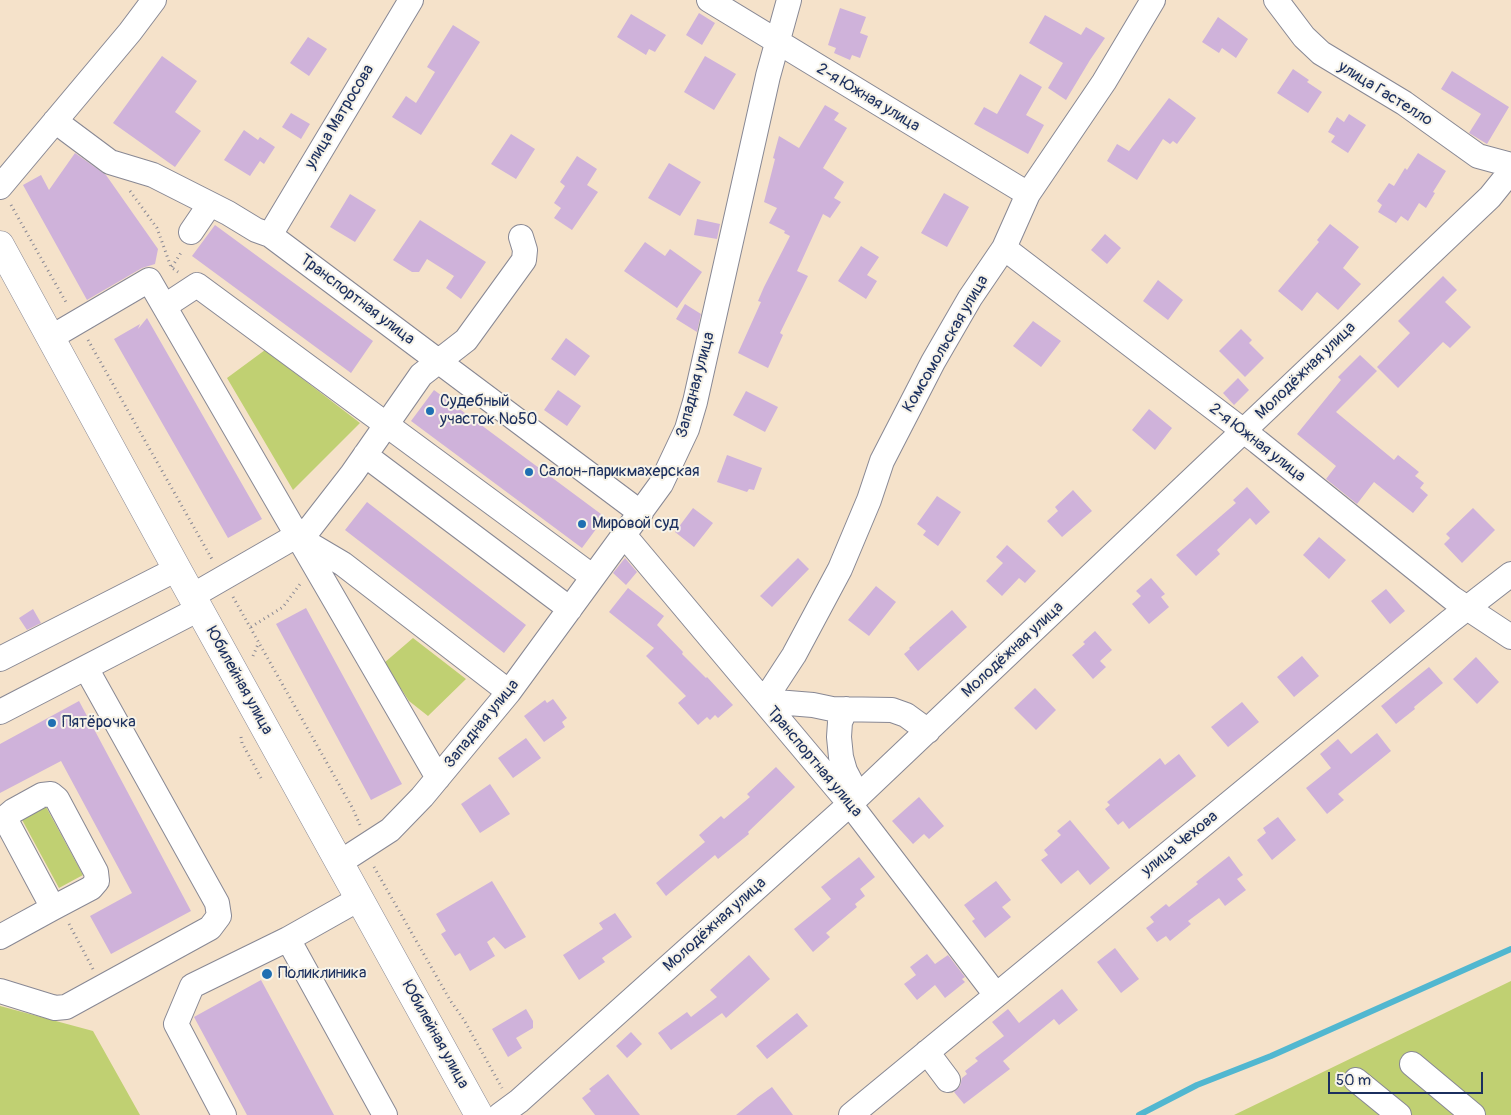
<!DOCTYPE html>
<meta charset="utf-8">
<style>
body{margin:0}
#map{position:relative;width:1511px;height:1115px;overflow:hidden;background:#f5e2ca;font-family:Pangolin,sans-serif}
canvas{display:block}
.scale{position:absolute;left:1328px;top:1072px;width:155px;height:22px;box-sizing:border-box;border:2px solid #1b2f5e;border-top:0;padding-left:6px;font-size:15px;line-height:18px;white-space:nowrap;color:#1b2f5e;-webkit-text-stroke:4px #f7f3e8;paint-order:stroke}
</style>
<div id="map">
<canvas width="1511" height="1115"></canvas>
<div class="scale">50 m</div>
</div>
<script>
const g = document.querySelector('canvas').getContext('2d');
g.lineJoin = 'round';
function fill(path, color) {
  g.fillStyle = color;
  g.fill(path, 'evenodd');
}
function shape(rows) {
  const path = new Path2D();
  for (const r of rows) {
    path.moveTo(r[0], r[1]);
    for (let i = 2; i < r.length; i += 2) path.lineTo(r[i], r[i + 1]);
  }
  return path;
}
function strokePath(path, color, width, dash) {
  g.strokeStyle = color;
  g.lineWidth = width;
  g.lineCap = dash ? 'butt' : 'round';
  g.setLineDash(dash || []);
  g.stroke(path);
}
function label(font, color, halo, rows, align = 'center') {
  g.font = font + ' Pangolin,sans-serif';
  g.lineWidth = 4;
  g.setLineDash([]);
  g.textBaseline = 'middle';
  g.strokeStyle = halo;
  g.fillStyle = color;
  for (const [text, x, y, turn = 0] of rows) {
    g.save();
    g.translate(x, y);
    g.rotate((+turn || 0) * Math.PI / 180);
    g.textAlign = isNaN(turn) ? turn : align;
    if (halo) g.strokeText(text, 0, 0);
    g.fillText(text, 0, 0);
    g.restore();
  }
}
fill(shape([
 [265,350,360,423,293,490,227,378],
 [413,638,466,679,428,716,409,701,384,663],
 [44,803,83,875,59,888,20,816],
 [1511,981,1511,1115,1234,1115],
 [0,1006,93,1031,140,1115,0,1115]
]), '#c0d072');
strokePath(shape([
 [1139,1115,1197,1085,1271,1056,1511,949]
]), '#51b7d0', 6);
fill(shape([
 [840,8,866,17,860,33,868,36,860,58,852,55,850,60,834,53,836,48,828,45],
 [699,13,715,23,702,45,686,35],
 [631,14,666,35,655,52,649,49,646,55,617,37],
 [1045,15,1081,35,1086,27,1105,38,1090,60,1066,100,1048,88,1063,63,1029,43],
 [1218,17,1248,39,1236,58,1222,48,1219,53,1202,42],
 [453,25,480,42,421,135,392,117,406,96,416,103,435,72,427,67],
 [308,37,327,49,309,76,290,63],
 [162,56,197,81,175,112,201,131,175,167,113,123],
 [705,56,736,74,714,110,684,92],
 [1293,69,1309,80,1307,82,1322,92,1308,113,1277,93],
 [1452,71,1509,107,1487,144,1469,133,1481,114,1441,89],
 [1020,74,1042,87,1026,115,1044,125,1028,154,974,124,984,107,997,114],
 [1169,98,1196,118,1177,144,1173,141,1170,144,1163,139,1137,180,1107,161,1117,144,1129,151],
 [825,105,839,113,834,120,847,128,823,168,844,182,834,198,841,202,830,218,823,214,797,271,808,276,780,333,783,335,768,368,738,353,761,302,758,301,764,287,790,236,784,233,785,231,769,223,777,208,764,202,775,159,773,158,779,136,799,148],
 [291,113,310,124,301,139,282,127],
 [1349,114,1366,125,1348,153,1331,142,1335,136,1328,132,1337,117,1344,122],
 [244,130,258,140,260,137,275,147,264,164,260,161,250,176,224,160],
 [511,134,535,149,516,179,491,164],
 [75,153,106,175,158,249,155,264,142,268,87,300,23,185,41,175,49,190],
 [1418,153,1446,171,1433,192,1435,193,1426,208,1419,203,1408,221,1401,216,1396,223,1378,212,1382,205,1377,201,1389,183,1394,186,1405,168,1407,170],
 [577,156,597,169,587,185,598,192,572,230,554,218,561,208,554,203,565,186,560,182],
 [669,163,701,182,680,216,648,198],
 [944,193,969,207,947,247,921,233],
 [350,194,376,210,355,242,330,227],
 [697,219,720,224,717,239,694,235],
 [420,220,486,262,461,299,446,288,454,276,427,259,419,272,412,272,393,260],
 [1330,224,1359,247,1343,268,1361,284,1338,310,1317,292,1302,311,1278,291,1319,242,1317,240],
 [215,225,373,341,351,373,192,256],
 [1105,234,1121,248,1107,264,1091,250],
 [645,242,665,256,670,249,702,272,677,308,624,271],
 [861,246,879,257,867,275,877,281,866,299,838,281],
 [1443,276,1457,290,1445,302,1471,327,1450,348,1443,342,1398,388,1377,367,1410,333,1398,321],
 [1158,280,1183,300,1168,320,1143,301],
 [685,304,701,314,697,332,676,319],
 [147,318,262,519,228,538,114,339,140,324,138,329],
 [1033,321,1061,341,1041,367,1013,346],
 [1241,329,1252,340,1249,343,1264,358,1245,377,1219,351],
 [566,338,590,356,575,376,551,359],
 [1360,355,1377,371,1336,412,1394,460,1398,455,1419,472,1415,476,1424,483,1420,488,1428,495,1413,513,1374,482,1357,504,1326,479,1336,466,1297,434,1341,380,1338,377],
 [1238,378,1249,390,1234,405,1223,393],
 [434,390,605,517,582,548,411,421],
 [558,390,581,406,567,426,544,410],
 [746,391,778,407,765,432,733,415],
 [1149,409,1172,428,1155,450,1132,430],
 [727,455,762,468,754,490,749,489,747,492,717,482],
 [1247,487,1270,512,1256,525,1250,518,1217,550,1220,554,1196,576,1176,555,1236,503,1233,500],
 [1073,490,1092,511,1062,537,1047,521,1058,511,1055,507],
 [937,496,961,512,938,546,923,535,926,531,917,524],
 [367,502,526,625,504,653,345,530],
 [693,508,713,523,694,547,675,532],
 [1473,508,1495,530,1462,563,1444,544,1450,538,1446,534],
 [1319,537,1346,560,1329,579,1303,555],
 [1007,545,1036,571,1025,583,1019,578,1002,596,986,581,1003,563,996,557],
 [625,558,637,572,626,585,613,573],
 [798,558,809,569,772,607,760,596],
 [1151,578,1165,594,1161,597,1169,607,1149,624,1132,604,1141,596,1136,591],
 [876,586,896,602,869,636,848,620],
 [628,588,664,616,657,625,683,652,682,654,706,678,707,677,733,705,718,718,715,715,710,720,707,717,698,725,678,703,686,696,646,656,654,648,609,612],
 [1386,589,1405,611,1390,624,1371,601],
 [306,608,402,784,371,800,276,624],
 [33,609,41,623,27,630,19,618],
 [952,610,967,627,918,671,904,654,910,649,909,648],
 [1095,631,1112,650,1100,661,1106,667,1093,679,1072,655,1085,644,1083,642],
 [1302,656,1319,676,1294,697,1277,677],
 [1476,657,1499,682,1477,704,1453,679],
 [1429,667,1443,683,1414,707,1415,709,1396,724,1381,706],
 [1035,688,1056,710,1036,730,1014,708],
 [553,699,567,718,562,722,565,727,544,742,524,716,545,700,547,703],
 [79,701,191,911,111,954,90,916,132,893,61,761,0,793,0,744],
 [1242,702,1259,722,1228,747,1211,727],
 [1377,733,1391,751,1338,794,1344,800,1327,814,1306,788,1331,768,1320,754,1338,739,1351,754],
 [526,738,541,758,513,778,498,758],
 [1179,754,1196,776,1129,829,1123,821,1118,825,1105,809,1110,805,1107,802,1160,758,1165,765],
 [776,767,795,787,748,832,749,834,718,859,715,855,666,896,656,883,705,842,699,835,721,816,724,819,750,797,747,794],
 [490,784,510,814,480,833,461,804],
 [919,797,944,826,929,839,924,834,913,844,892,821],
 [1278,817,1296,840,1272,860,1257,840,1266,833,1263,828],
 [1070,820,1110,868,1090,885,1078,870,1061,884,1041,860,1048,855,1044,850,1061,835,1057,831],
 [1229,856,1243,875,1237,879,1246,890,1225,906,1219,898,1188,921,1191,924,1170,941,1166,936,1157,942,1146,928,1154,922,1150,917,1166,904,1169,907,1198,884,1196,882],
 [859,857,875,877,860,889,865,896,855,904,857,907,826,933,830,937,813,952,794,929,831,899,821,887],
 [492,881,526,937,505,949,494,937,487,942,495,956,470,971,460,953,455,956,441,934,446,931,436,914],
 [996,881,1011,900,1002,907,1011,917,985,938,972,921,975,919,964,905],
 [615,913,632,937,602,958,605,962,579,980,563,955,603,929,599,923],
 [1115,948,1139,979,1121,993,1097,962],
 [927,954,935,964,948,955,965,977,962,979,965,982,945,998,935,985,917,1000,904,984,916,975,910,967],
 [749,955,770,979,726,1018,722,1013,671,1050,658,1033,687,1012,691,1017,717,997,710,990],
 [261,980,334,1115,247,1115,194,1017],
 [1062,989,1078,1010,1059,1025,1054,1019,1003,1061,1010,1069,964,1104,954,1092,960,1086,962,1078,967,1074,965,1071,978,1061,975,1058,1004,1036,992,1022,1008,1009,1019,1023],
 [526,1009,533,1021,533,1028,516,1038,522,1048,508,1057,492,1029],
 [797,1013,808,1026,767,1059,756,1046],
 [631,1032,642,1044,627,1058,616,1046],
 [608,1074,640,1115,595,1115,582,1098,591,1091,589,1089],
 [772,1087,793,1115,736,1115,758,1097]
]), '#cfb2da');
const minor = shape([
 [709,0,1028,194],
 [1276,0,1304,37,1321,53,1404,103,1478,156,1511,165],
 [55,121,110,162,153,175,228,213,256,230,270,235,641,513],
 [0,187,130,32,154,0],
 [191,232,210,204],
 [270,235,411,0],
 [1004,248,1258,442,1452,598,1511,637],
 [165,306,197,285,593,577],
 [50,338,149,280,438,778],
 [365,455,570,609],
 [624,535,850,804,996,995],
 [299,538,343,564,509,692],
 [192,596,310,528,352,474,421,375,466,340,524,260,525,250,521,237],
 [0,659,177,569],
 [846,709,840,722,839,737,841,757,845,771,858,796],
 [0,712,199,609],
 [928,731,906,715,892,710,832,709,813,705,764,701,794,655,840,569,869,500,882,461,933,362,970,298,1004,248,1028,194,1104,82,1153,0],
 [339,863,390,830,422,797,509,692,661,484,687,429,695,402,768,76,789,0],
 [0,937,53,908,91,888,97,881,96,872,57,799,51,794,42,795,13,811,7,816,8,824,53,908],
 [288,939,359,899],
 [0,991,55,1008,66,1007,210,928,219,916,217,903,86,668],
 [927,1052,948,1080],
 [1412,1064,1473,1115],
 [1356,1080,1399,1115],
 [224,1115,176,1024,192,986,288,939,385,1115],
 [500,1115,519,1101,850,804,1490,197,1511,171],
 [851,1115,1449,622,1511,574]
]);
const major = shape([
 [0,245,177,569,479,1115]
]);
strokePath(minor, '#888894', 26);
strokePath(major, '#888894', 29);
strokePath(shape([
 [130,191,157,228,171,267,178,272],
 [11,205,67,304],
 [172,267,182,251],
 [88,340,213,561],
 [233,597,353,809,360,825],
 [251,627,283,607,300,584],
 [253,656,259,642],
 [241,737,242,743,261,778],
 [374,867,450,1000,464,1020,502,1088],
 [69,924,93,969]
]), '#888894', 3, [1, 4]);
strokePath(minor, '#fff', 24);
strokePath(major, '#fff', 28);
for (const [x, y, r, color] of [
 [430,411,5,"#1f6fb2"],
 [529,472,5,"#1f6fb2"],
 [582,524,5,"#1f6fb2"],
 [52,723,5,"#1f6fb2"],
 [267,974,6,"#1f6fb2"]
]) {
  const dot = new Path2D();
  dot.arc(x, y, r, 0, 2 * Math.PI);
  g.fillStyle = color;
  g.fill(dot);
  strokePath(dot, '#f7f3e8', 2);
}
label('16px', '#1b2f5e', '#f7f3e8', [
 ["улица Гастелло",1385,94,32],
 ["2-я Южная улица",868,98,31],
 ["улица Матросова",340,117,-59],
 ["Транспортная улица",357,300,37],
 ["Комсомольская улица",946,344,-60],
 ["Молодёжная улица",1306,371,-44],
 ["Западная улица",696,385,-75],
 ["2-я Южная улица",1257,443,38],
 ["Молодёжная улица",1013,650,-43],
 ["Юбилейная улица",239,681,61],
 ["Западная улица",482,724,-51],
 ["Транспортная улица",814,762,50],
 ["улица Чехова",1180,844,-39],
 ["Молодёжная улица",715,925,-42],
 ["Юбилейная улица",435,1035,61]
]);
label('16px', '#1b2f5e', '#f7f3e8', [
 ["Судебный",440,402],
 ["участок №50",440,420],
 ["Салон-парикмахерская",539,472],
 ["Мировой суд",592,524],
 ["Пятёрочка",62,723],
 ["Поликлиника",278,974]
], 'left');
</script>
